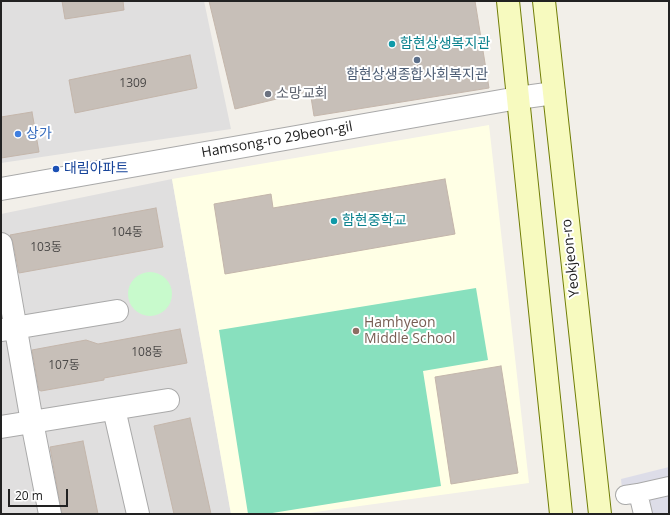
<!DOCTYPE html>
<meta charset="utf-8">
<style>
body{margin:0}
#map{position:relative;width:670px;height:515px;overflow:hidden;background:#f2efe9;font-family:"Open Sans",sans-serif}
canvas{display:block}
.frame{position:absolute;inset:0;border:2px solid #222;pointer-events:none}
.scale{position:absolute;left:8px;top:489px;width:60px;height:18px;box-sizing:border-box;border:2px solid #222;border-top:0;padding-left:5px;font-size:12px;line-height:14px;white-space:nowrap;color:#222;-webkit-text-stroke:3px #fff;paint-order:stroke}
</style>
<div id="map">
<canvas width="670" height="515"></canvas>
<div class="frame"></div>
<div class="scale">20 m</div>
</div>
<script>
const g = document.querySelector('canvas').getContext('2d');
g.lineJoin = 'round';
function fill(path, color) {
  g.fillStyle = color;
  g.fill(path, 'evenodd');
}
function shape(rows) {
  const path = new Path2D();
  for (const r of rows) {
    if (r.length === 3) {
      path.moveTo(r[0] + r[2], r[1]);
      path.arc(r[0], r[1], r[2], 0, 2 * Math.PI);
      continue;
    }
    path.moveTo(r[0], r[1]);
    for (let i = 2; i < r.length; i += 2) path.lineTo(r[i], r[i + 1]);
  }
  return path;
}
function strokePath(path, color, width, dash) {
  g.strokeStyle = color;
  g.lineWidth = width;
  g.lineCap = dash ? 'butt' : 'round';
  g.setLineDash(dash || []);
  g.stroke(path);
}
function label(font, color, halo, rows, align = 'center') {
  g.font = font + ' "Open Sans","Noto Sans KR",sans-serif';
  g.lineWidth = 4;
  g.setLineDash([]);
  g.textBaseline = 'middle';
  g.strokeStyle = halo;
  g.fillStyle = color;
  for (const [text, x, y, turn = 0] of rows) {
    g.save();
    g.translate(x, y);
    g.rotate((+turn || 0) * Math.PI / 180);
    g.textAlign = isNaN(turn) ? turn : align;
    if (halo) g.strokeText(text, 0, 0);
    g.fillText(text, 0, 0);
    g.restore();
  }
}
fill(shape([
 [1,1,204,1,231,129,1,163],
 [172,179,231,514,1,514,1,214]
]), '#e0dfdf');
fill(shape([
 [489,125,529,483,301,514,231,514,172,179]
]), '#ffffe5');
fill(shape([
 [150,294,22]
]), '#c8facc');
fill(shape([
 [476,288,488,360,423,371,441,486,266,514,248,514,219,330]
]), '#88e0be');
fill(shape([
 [669,467,669,514,640,513,629,504,622,489,621,479]
]), '#dddde8');
const building = shape([
 [62,1,123,1,124,10,65,19,62,1],
 [209,1,475,1,489,88,314,116,310,91,235,109,209,1],
 [190,55,197,88,75,113,69,80,190,55],
 [32,112,39,152,1,158,1,117,32,112],
 [445,179,455,234,225,274,214,204,271,194,273,208,445,179],
 [156,208,163,247,19,273,13,242,10,235,156,208],
 [180,329,187,363,104,378,104,380,41,391,39,390,32,350,86,340,98,344,180,329],
 [501,366,518,473,451,484,435,377,501,366],
 [190,418,211,514,174,514,154,426,190,418],
 [83,441,98,514,62,514,50,447,83,441]
]);
fill(building, '#c7bfb8');
strokePath(building, '#c4b6ab', 1);
const pedestrian = shape([
 [638,493,669,486],
 [625,495,638,493,643,514]
]);
const minor = shape([
 [1,244,32,422,50,514],
 [2,330,117,311],
 [114,409,138,514],
 [1,427,168,400]
]);
const tertiary = shape([
 [1,189,518,98,554,93]
]);
const secondary = shape([
 [508,1,561,514],
 [544,1,600,514]
]);
strokePath(pedestrian, '#a9a9a9', 20);
strokePath(minor, '#a9a9a9', 24);
strokePath(tertiary, '#a9a9a9', 24);
strokePath(secondary, '#707d05', 24);
strokePath(pedestrian, '#fff', 18);
strokePath(minor, '#fff', 22);
strokePath(tertiary, '#fff', 22);
strokePath(secondary, '#f7fabf', 22);
for (const [x, y, r, color] of [
 [392,44,4,"#0f9aa8"],
 [417,60,4,"#5c6f8a"],
 [268,94,4,"#6b7280"],
 [18,134,4,"#3f7fe0"],
 [56,169,4,"#1a4fb4"],
 [334,221,4,"#0f9aa8"],
 [356,331,4,"#8d6e63"]
]) {
  const dot = new Path2D();
  dot.arc(x, y, r, 0, 2 * Math.PI);
  g.fillStyle = color;
  g.fill(dot);
  strokePath(dot, '#fff', 1.5);
}
label('12px', '#4b4948', null, [
 ["1309",133,84],
 ["104동",127,233],
 ["103동",46,248],
 ["108동",147,353],
 ["107동",64,366]
]);
label('14px', '#0d838f', '#fff', [
 ["함현상생복지관",400,44],
 ["함현중학교",342,221]
], 'left');
label('14px', '#4e5e75', '#fff', [
 ["함현상생종합사회복지관",417,75]
]);
label('14px', '#5b616d', '#fff', [
 ["소망교회",276,94]
], 'left');
label('14px', '#366cbe', '#fff', [
 ["상가",26,134]
], 'left');
label('14px', '#222', '#fff', [
 ["Hamsong-ro 29beon-gil",277,140,-10],
 ["Yeokjeon-ro",571,258,-96]
]);
label('14px', '#164399', '#fff', [
 ["대림아파트",64,169]
], 'left');
label('14px', '#785e54', '#fff', [
 ["Hamhyeon",364,323],
 ["Middle School",364,339]
], 'left');
</script>
